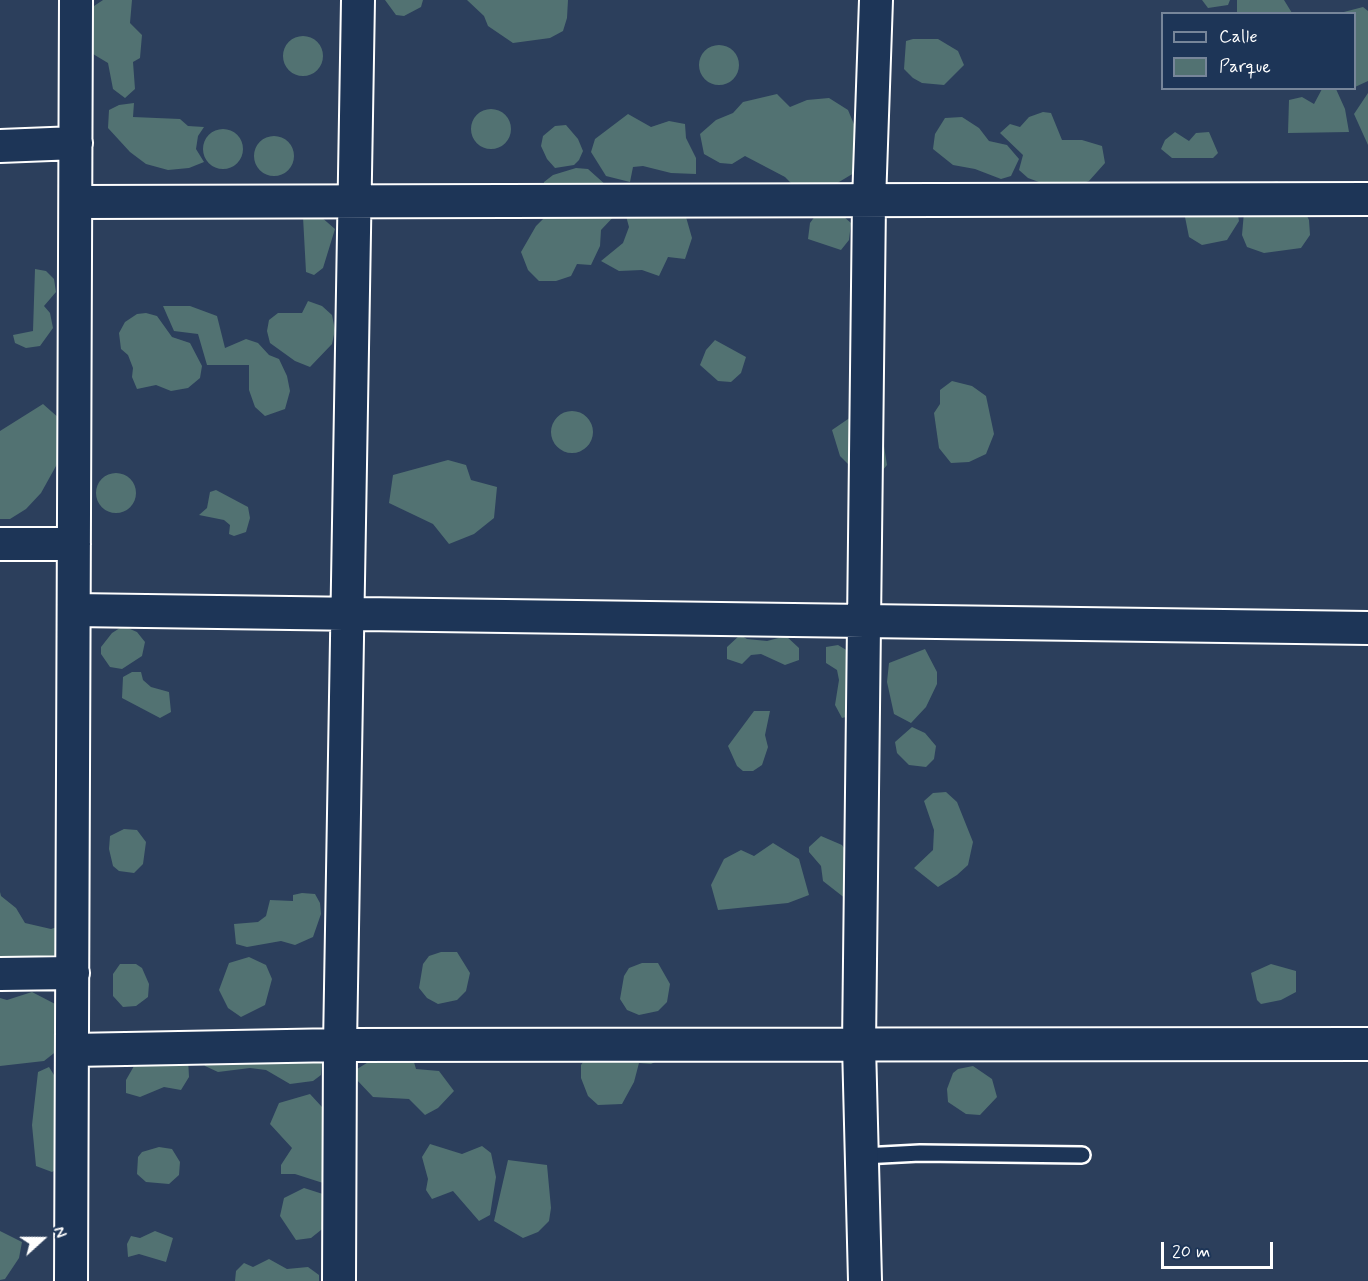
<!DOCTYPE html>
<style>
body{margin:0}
#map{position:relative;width:1368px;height:1281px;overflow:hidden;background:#2c3f5c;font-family:Mynerve,sans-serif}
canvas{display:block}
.legend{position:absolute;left:1161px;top:12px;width:195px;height:78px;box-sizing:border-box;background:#1d3557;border:2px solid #77869a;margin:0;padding:8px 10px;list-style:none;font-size:18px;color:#fff}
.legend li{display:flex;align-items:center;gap:12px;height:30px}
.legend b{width:30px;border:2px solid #77869a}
.north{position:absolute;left:12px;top:1209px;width:60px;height:60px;-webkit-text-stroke:4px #1d3557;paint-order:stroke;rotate:69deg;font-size:16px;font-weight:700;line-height:24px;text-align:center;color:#fff}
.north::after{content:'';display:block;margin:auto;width:21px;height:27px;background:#fff;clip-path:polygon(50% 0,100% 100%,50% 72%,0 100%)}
.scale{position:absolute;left:1161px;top:1242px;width:112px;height:27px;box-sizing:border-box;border:3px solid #fff;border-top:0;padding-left:8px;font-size:18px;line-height:21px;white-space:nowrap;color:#fff;-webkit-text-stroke:4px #1d3557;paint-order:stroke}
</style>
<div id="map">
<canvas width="1368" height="1281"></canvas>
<ul class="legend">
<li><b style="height:8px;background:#1d3557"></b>Calle</li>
<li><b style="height:16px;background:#527272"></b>Parque</li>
</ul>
<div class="north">N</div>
<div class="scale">20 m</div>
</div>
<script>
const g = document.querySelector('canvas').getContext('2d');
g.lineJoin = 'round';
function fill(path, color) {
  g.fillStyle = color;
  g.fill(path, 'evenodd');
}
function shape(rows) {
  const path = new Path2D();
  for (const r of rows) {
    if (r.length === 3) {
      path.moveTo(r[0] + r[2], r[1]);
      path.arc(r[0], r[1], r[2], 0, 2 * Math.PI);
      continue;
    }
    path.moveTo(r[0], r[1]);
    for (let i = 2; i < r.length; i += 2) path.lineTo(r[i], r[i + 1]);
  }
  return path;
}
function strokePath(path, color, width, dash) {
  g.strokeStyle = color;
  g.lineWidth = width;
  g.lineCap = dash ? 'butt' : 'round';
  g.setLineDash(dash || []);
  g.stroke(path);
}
fill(shape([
 [103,0,132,0,130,23,142,35,140,58,133,62,135,89,125,98,113,89,108,63,93,54,90,41,88,10],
 [385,0,423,0,421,7,404,16,396,15],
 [467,0,568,0,567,18,563,31,550,38,513,43,488,26,484,16],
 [1202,0,1230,0,1228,5,1208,8],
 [1237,0,1284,0,1292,13,1237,13],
 [1363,7,1368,11,1368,81,1355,87,1354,14,1340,13],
 [303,56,20],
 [913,39,938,39,958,51,964,65,944,85,922,83,913,78,904,69,906,41],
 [719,65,20],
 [1322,89,1336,89,1345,109,1349,132,1288,133,1289,100,1302,97,1314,104],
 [1368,93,1368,145,1354,114],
 [777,94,790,107,807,100,829,98,848,110,864,148,864,162,854,173,834,185,809,190,792,184,785,177,745,156,732,164,720,163,704,154,700,134,716,120,733,113,743,102],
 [134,103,133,117,180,119,188,126,204,127,198,136,196,149,204,162,189,168,168,170,146,164,130,152,108,128,109,110,119,105],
 [491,129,20],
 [1043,112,1051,113,1062,140,1082,140,1102,146,1105,163,1089,181,1070,188,1047,185,1028,178,1019,170,1023,155,1000,133,1010,124,1020,127,1029,117],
 [628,114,651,127,669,121,685,124,686,138,696,158,696,174,671,173,643,166,633,167,630,182,606,176,591,152,595,139],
 [962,117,979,128,989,141,1007,145,1019,159,1011,176,1001,179,975,169,953,165,933,149,935,134,945,118],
 [566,125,578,139,583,151,579,160,574,165,555,168,547,159,541,146,543,136,555,126],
 [223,149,20],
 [1175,132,1189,141,1196,133,1209,132,1218,153,1213,158,1172,158,1161,149,1165,140],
 [274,156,20],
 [576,168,588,169,607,186,618,212,601,230,600,246,591,265,577,264,571,276,556,281,539,281,528,270,521,252,536,226,546,216,542,194,544,182,553,175],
 [1277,181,1295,192,1309,220,1310,235,1301,248,1264,253,1247,247,1242,235,1244,212,1255,186],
 [666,195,686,217,692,238,685,259,668,257,659,276,642,270,619,271,601,261,623,243,629,227,626,216],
 [1236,205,1239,221,1227,240,1202,245,1189,237,1184,212],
 [818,212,843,216,851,223,849,240,841,250,808,239,810,223],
 [320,216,335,229,323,268,314,275,306,272,303,217,293,217],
 [35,269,46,271,54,279,56,292,44,306,50,313,53,328,40,346,26,348,15,343,13,335,33,331],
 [308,301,322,306,332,315,335,330,332,344,310,367,295,361,270,343,267,331,269,320,278,313,302,313],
 [163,306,190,306,217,316,225,348,246,339,258,343,269,355,279,359,287,376,290,391,285,409,265,416,255,407,249,390,249,365,207,365,198,334,174,331],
 [146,313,157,316,172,337,190,343,202,366,200,378,188,388,171,391,156,385,137,389,132,377,133,368,128,355,121,349,119,333,125,322,137,314],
 [715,340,746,357,741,373,731,382,718,381,700,365,706,350],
 [952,381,972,386,986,396,994,434,986,454,969,462,951,463,939,448,934,413,940,404,940,390],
 [43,404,60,419,61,457,41,493,26,509,10,519,0,519,0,431],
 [572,432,21],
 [851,417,868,418,884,446,887,465,879,475,861,477,840,456,832,430],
 [448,460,466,465,471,480,497,487,494,518,474,534,449,544,433,524,389,503,393,475],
 [116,493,20],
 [216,490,248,507,250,518,246,532,234,536,229,534,230,525,224,520,199,515,207,508,210,492],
 [123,626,137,632,145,642,142,656,122,669,110,667,101,654,101,647,112,633],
 [740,635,747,639,767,641,786,636,799,648,799,660,785,665,761,654,751,655,742,664,727,659,727,647],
 [838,645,853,654,854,715,842,718,835,705,839,680,837,670,826,663,826,647],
 [925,649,937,672,937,684,926,707,911,723,894,714,887,682,889,663],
 [132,672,141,672,143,680,151,687,169,692,171,712,160,718,122,698,123,677],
 [754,711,770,711,765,735,768,747,762,765,753,771,743,771,737,766,728,746],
 [912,727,925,733,936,746,934,759,926,767,909,765,897,753,895,742],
 [946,792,957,802,973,842,968,865,957,875,938,887,914,868,933,850,934,830,924,801,933,793],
 [124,829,137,830,146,842,143,864,134,873,119,871,113,866,109,849,110,836],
 [821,836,842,845,851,858,846,899,823,881,821,866,809,852,809,847],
 [773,843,799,859,809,895,788,903,718,910,711,885,724,859,741,850,754,856],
 [0,892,1,896,16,908,25,923,51,929,60,926,73,973,22,990,0,992],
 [302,893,315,894,320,903,321,914,313,937,295,945,281,941,247,947,236,944,234,924,258,922,266,916,270,900,293,901,293,895],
 [441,952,457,952,470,973,466,991,457,1000,438,1004,427,998,419,988,423,964,429,956],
 [249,957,266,965,272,979,265,1005,241,1017,228,1008,219,990,229,963],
 [642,963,658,963,670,984,667,1002,658,1011,639,1015,627,1010,620,999,624,976,629,968],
 [120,964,136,964,142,968,149,984,148,997,136,1006,123,1007,113,996,113,974],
 [1271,964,1296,971,1296,992,1281,1000,1261,1004,1257,1000,1251,973],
 [32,992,59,1006,58,1050,44,1061,0,1066,0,998,7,1000],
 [323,1047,321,1075,313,1081,290,1084,266,1070,250,1068,218,1072,205,1066,197,1054],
 [411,1052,416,1069,439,1071,454,1091,438,1108,425,1115,409,1099,373,1097,356,1079,357,1069,370,1061,392,1053],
 [188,1058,189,1077,181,1090,164,1087,140,1097,126,1093,126,1080,134,1066,148,1061],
 [663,1058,651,1064,639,1063,634,1082,622,1104,598,1105,588,1096,581,1078,581,1065,585,1059],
 [973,1066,992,1079,997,1097,980,1115,966,1114,948,1102,947,1089,953,1073,958,1069],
 [49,1067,64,1091,63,1165,52,1172,36,1166,32,1125,38,1072],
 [310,1094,322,1107,322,1118,341,1170,323,1183,295,1174,281,1174,281,1165,292,1148,270,1124,279,1103],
 [430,1144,462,1154,482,1146,491,1153,496,1177,490,1215,479,1221,453,1191,432,1199,426,1190,428,1179,422,1157],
 [159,1147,172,1149,180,1162,179,1175,169,1184,146,1182,137,1174,138,1157,142,1152],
 [508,1160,547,1165,551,1208,549,1221,538,1232,523,1238,494,1221],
 [304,1188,326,1195,326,1226,311,1238,296,1240,280,1216,284,1198],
 [0,1231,22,1242,19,1258,5,1279,0,1280],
 [155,1231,173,1238,166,1262,139,1254,128,1257,127,1244,131,1236,140,1238],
 [269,1259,287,1269,308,1267,319,1275,319,1281,235,1281,236,1271,244,1263,253,1267]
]), '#527272');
const service = shape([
 [863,1156,920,1153,1082,1155]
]);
const minor = shape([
 [0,146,76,143],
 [76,202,1368,199],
 [0,544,74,544],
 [74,610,1368,628],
 [0,974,73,973],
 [72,1050,340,1045,1368,1044],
 [71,1281,76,0],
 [339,1281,340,1045,358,0],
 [865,1281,859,1045,869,202,876,0]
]);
strokePath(service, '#fff', 20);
strokePath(minor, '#fff', 36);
strokePath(service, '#1d3557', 15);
strokePath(minor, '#1d3557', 32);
</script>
